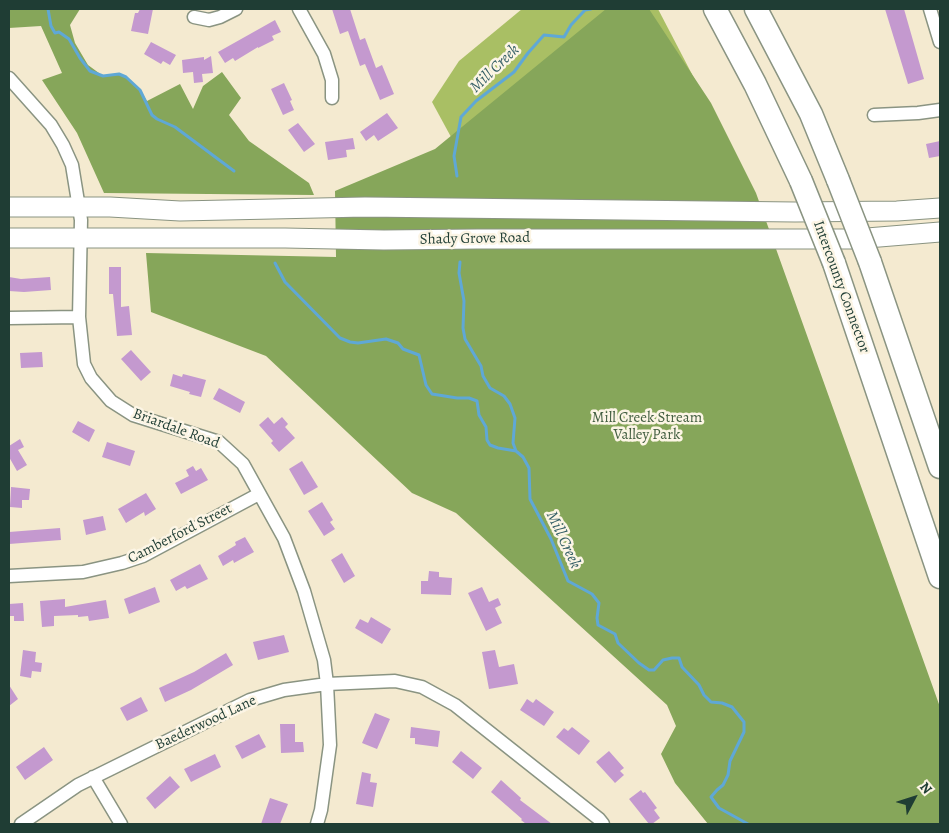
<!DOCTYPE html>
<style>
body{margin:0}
#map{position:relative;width:949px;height:833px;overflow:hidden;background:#f4ead0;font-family:Alegreya,serif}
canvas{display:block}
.frame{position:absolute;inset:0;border:10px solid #1f3d34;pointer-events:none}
.north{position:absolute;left:889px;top:773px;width:50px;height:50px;-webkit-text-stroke:4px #fcf5e5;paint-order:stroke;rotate:50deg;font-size:14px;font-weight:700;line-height:20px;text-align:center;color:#1f3d34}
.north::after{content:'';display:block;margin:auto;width:18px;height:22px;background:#1f3d34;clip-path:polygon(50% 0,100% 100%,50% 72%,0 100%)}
</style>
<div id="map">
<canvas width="949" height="833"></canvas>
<div class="frame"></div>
<div class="north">N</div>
</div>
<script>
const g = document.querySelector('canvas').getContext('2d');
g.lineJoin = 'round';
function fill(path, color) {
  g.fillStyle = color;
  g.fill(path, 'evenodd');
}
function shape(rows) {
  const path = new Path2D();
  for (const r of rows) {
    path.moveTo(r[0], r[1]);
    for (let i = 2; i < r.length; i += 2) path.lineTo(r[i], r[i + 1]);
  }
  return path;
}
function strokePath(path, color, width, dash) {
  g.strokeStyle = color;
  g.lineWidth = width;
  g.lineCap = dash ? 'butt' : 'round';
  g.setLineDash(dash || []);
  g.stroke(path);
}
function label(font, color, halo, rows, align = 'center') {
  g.font = font + ' Alegreya,serif';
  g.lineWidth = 5;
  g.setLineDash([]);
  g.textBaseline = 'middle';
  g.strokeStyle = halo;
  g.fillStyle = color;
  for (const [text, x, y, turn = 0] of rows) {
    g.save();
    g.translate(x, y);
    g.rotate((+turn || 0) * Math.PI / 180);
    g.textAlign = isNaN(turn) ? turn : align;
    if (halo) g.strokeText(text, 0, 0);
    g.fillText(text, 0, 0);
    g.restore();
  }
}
fill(shape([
 [522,9,658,9,707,103,482,194,432,102,459,61]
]), '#a9bf64');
fill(shape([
 [9,9,80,9,70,25,75,43,88,65,103,76,119,74,126,77,140,90,147,101,180,84,193,109,203,86,222,72,241,98,229,115,249,141,309,183,314,195,104,193,77,133,42,80,62,73,41,26,9,28],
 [606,9,649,9,711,103,756,193,940,707,940,824,708,824,675,783,661,754,676,726,667,705,456,513,412,493,266,356,151,312,146,253,336,257,335,191,435,149]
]), '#86a65a');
strokePath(shape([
 [48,9,51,26,55,33,59,32,69,39,80,58,90,71,103,76,119,74,126,77,140,90,152,115,157,119,175,127,234,171],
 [457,176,454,156,461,117,476,101,514,72,528,53,544,35,564,37,571,25,585,10,591,9],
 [460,262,459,273,464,301,463,328,465,339,481,366,483,376,490,388,504,396,510,404,515,418,513,443,516,451,523,457,529,468,530,499,551,539,568,581,592,594,599,603,597,618,598,625,615,634,618,643,639,663,649,670,654,670,663,660,672,658,679,658,682,667,699,685,704,695,711,702,722,703,732,707,744,722,744,732,730,761,728,775,723,785,717,790,711,797,719,808,748,824],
 [275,263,285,282,340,338,350,342,358,343,386,339,398,343,403,349,419,355,426,385,432,394,457,398,469,398,477,401,479,415,486,427,487,440,490,445,498,448,516,451]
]), '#5fa8d6', 3);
fill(shape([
 [140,9,153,9,148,34,131,31,135,13,138,13],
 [332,9,350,9,360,40,365,38,376,68,382,65,394,94,380,100,365,64,360,66,348,31,340,34],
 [885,9,904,9,924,79,908,84],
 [275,20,281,32,272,36,274,40,258,48,258,47,235,61,233,58,225,63,218,52],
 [151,42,176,55,170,65,163,61,161,64,144,54],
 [211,56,213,73,202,74,203,82,194,83,193,72,183,73,182,60,204,57,204,60],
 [284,83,292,100,290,101,294,110,283,115,271,89],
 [387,113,398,128,378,141,374,135,366,141,360,132],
 [298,123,315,144,304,152,288,130],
 [353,138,355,149,346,150,347,157,328,160,325,142],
 [940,141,940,156,929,158,926,144],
 [109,267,121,267,121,307,129,306,132,335,117,336,113,294,109,294],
 [9,277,21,279,50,277,51,290,24,292,9,291],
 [131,350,151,372,141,381,121,359],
 [42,352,43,367,21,368,20,353],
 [173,374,182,377,183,374,206,380,201,397,189,394,190,392,170,386],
 [219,388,245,402,240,413,213,399],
 [268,417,274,424,282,417,288,424,285,427,295,438,279,452,271,443,273,441,259,425],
 [78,421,95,430,89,442,72,432],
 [20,439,24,447,18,450,27,465,17,471,9,457,9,446],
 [107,442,135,451,130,466,102,457],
 [302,461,318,487,304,495,289,469],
 [193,466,196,471,201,468,208,480,181,494,175,483,189,476,186,470],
 [11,487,30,489,29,500,22,500,22,508,10,507],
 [146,493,156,509,145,516,144,512,126,523,118,509],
 [322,502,333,520,330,522,335,529,324,536,308,511],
 [103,516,106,530,86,535,83,520],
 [60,528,61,540,9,544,9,532],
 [245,537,254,552,234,563,233,560,223,566,218,556,236,545,235,542],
 [342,553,355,576,344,583,331,560],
 [200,564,208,579,187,589,185,586,176,591,170,580],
 [429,571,439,572,439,577,452,578,451,595,421,594,421,581,428,581],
 [155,587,160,602,129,614,124,599],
 [482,587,489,602,498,598,501,605,495,608,502,623,486,631,468,593],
 [65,599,65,607,106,600,109,618,89,621,88,616,78,617,78,615,54,616,54,626,42,627,40,601],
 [23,603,24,621,14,621,14,616,9,616,9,604],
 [371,617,391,629,382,644,355,628,360,619,368,623],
 [284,635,289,652,258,660,253,642],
 [23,650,36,652,35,662,42,663,41,672,32,671,31,678,20,676],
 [495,650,499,667,514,664,518,684,489,689,482,652],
 [226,653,233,665,191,690,165,702,159,688,194,672],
 [9,685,18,699,9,706],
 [141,697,148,711,127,721,120,708],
 [527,699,533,703,536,699,554,712,544,726,520,710],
 [375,713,390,719,377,749,362,743],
 [280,724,295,724,295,742,303,742,304,752,281,753],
 [411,727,440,731,438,747,415,744,415,738,410,738],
 [572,727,590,741,579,755,556,737,564,728,568,731],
 [259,734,266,747,242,759,235,746],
 [44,747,53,760,25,780,16,767],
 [461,751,482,768,473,779,452,762],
 [609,751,624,768,620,771,624,775,615,783,596,762],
 [215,754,221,767,191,782,184,769],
 [362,772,371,774,370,782,377,783,373,807,356,804],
 [170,776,180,787,155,809,146,798],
 [501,780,521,798,520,800,552,824,526,824,521,820,522,819,491,792],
 [641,790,643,793,645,792,657,808,654,810,660,818,652,824,649,824,629,799],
 [270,798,288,804,280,824,261,824]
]), '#c499cf');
const minor = shape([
 [299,9,324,54,332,80,332,98],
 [930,9,940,42],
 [194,17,209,20,220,17,236,9],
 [9,78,51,125,63,145,72,165,81,220,79,317,84,364,91,378,111,401,133,415,219,442,243,464,284,538,304,591,324,660,327,684,330,745,321,810,317,824],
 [874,115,918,113,940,110],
 [9,318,79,317],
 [9,576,83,572,122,563,143,556,259,494],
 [93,777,121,824],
 [21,824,78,785,250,700,284,690,327,684,395,681,422,687,455,705,599,819,603,824]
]);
const primary = shape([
 [9,207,110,207,180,211,365,207,795,212,897,211,940,208],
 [9,238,285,238,384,240,477,239,855,239,940,232]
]);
const motorway = shape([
 [715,9,755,84,801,181],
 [756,9,811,114,838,180],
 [870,262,940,467],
 [834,263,940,577]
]);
strokePath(minor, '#8a9482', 15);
strokePath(primary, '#8a9482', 21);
strokePath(motorway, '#8a9482', 25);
strokePath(minor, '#fff', 12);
strokePath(primary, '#fff', 19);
strokePath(motorway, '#fff', 22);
const motorwayBridge = shape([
 [838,180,870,262],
 [801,181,834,263]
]);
strokePath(motorwayBridge, '#8a9482', 25, []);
strokePath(motorwayBridge, '#fff', 22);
label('15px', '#1f3d34', '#fcf5e5', [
 ["Shady Grove Road",475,239,-1],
 ["Intercounty Connector",841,287,70],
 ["Briardale Road",176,429,20],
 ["Camberford Street",180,534,-27],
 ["Baederwood Lane",206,723,-25]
]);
label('15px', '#425e40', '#fcf5e5', [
 ["Mill Creek Stream",647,418],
 ["Valley Park",647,435]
]);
label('italic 16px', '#325d65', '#fcf5e5', [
 ["Mill Creek",495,69,-44],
 ["Mill Creek",563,540,65]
]);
</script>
